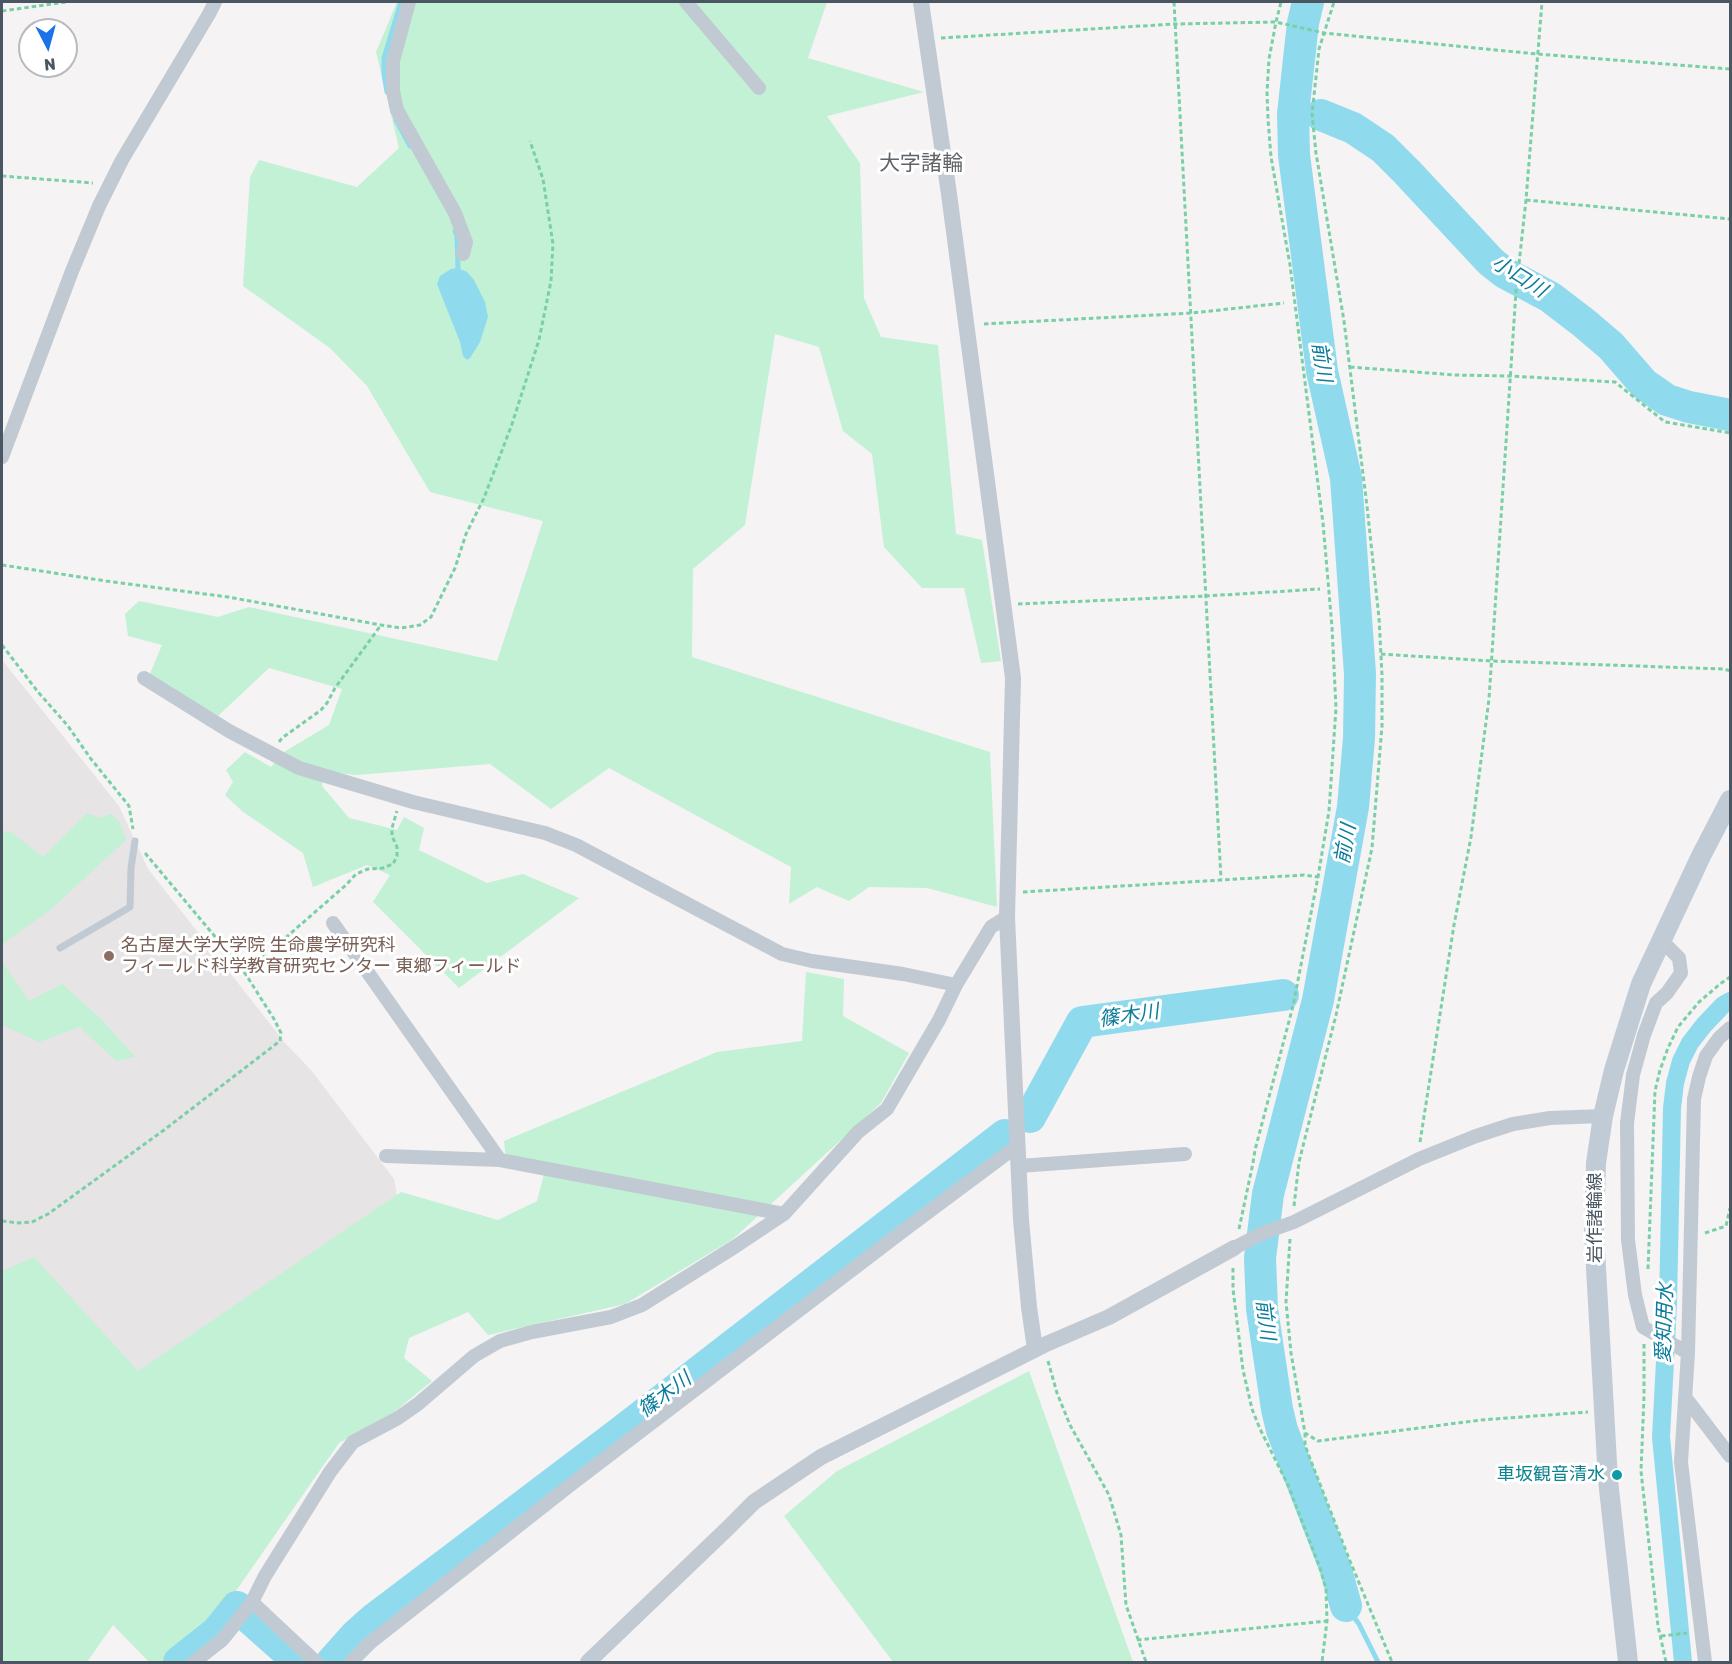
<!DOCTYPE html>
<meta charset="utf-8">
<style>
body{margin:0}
#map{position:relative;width:1732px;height:1664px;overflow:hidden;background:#f5f3f3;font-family:Rubik,sans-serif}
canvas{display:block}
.frame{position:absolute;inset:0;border:3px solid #4a5661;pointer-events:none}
.north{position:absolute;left:18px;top:18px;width:60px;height:60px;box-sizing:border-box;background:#fff;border:2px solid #b7bbc0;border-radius:50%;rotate:174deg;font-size:16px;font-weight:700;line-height:24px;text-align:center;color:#4a5661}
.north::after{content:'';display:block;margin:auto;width:21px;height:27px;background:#1a73e8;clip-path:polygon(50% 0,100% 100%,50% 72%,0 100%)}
</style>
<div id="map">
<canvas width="1732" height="1664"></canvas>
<div class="frame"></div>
<div class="north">N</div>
</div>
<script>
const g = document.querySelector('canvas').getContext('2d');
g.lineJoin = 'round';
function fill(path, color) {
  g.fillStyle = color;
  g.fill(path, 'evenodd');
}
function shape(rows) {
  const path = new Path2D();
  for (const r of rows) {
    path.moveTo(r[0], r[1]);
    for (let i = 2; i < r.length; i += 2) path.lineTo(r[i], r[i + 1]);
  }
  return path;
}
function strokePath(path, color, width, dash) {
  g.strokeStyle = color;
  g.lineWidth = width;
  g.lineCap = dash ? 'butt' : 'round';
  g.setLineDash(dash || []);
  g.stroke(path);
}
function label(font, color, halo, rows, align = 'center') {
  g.font = font + ' Rubik,"Noto Sans JP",sans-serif';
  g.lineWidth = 6;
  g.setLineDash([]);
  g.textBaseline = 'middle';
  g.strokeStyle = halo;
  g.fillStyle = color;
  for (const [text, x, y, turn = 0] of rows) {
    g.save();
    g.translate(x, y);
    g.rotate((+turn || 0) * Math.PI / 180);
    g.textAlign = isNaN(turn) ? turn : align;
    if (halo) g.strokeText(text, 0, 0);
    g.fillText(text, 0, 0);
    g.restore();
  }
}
fill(shape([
 [2,660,119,806,148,869,286,1044,311,1070,394,1179,402,1224,169,1390,117,1359,2,1370]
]), '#e6e4e5');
fill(shape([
 [397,2,827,2,808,58,924,92,827,116,860,163,864,298,881,337,938,345,956,534,982,540,1001,661,981,663,964,588,922,588,884,547,872,454,843,431,819,347,775,334,745,525,693,569,692,657,990,752,997,907,927,888,869,887,849,901,817,887,789,904,791,867,609,768,551,809,490,764,357,775,325,772,322,786,349,818,397,830,404,817,424,828,419,850,487,883,523,874,579,898,459,988,373,902,390,875,367,865,313,887,303,853,242,811,225,795,233,782,226,770,245,752,271,767,284,752,329,725,342,689,269,668,218,716,149,676,162,645,128,636,125,614,139,601,218,617,249,607,497,661,543,521,430,492,367,386,330,348,243,286,250,177,259,160,357,187,399,148,376,52],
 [87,813,101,818,110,814,119,821,126,840,49,911,2,944,2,831,11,832,43,857],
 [2,962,29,1001,62,984,101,1019,135,1057,116,1061,80,1027,39,1042,2,1025],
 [806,972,844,979,843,1016,909,1053,881,1103,733,1239,625,1304,488,1335,468,1312,409,1338,404,1358,432,1381,393,1413,339,1443,208,1631,162,1662,149,1662,113,1625,87,1662,2,1662,2,1271,34,1257,138,1371,401,1192,498,1220,537,1201,546,1166,506,1158,504,1141,717,1052,802,1041],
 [1029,1371,1133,1662,893,1662,784,1516,837,1471]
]), '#c3f1d5');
fill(shape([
 [458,268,467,272,474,280,485,302,488,317,480,342,470,358,467,360,463,356,460,342,437,284,440,276,451,269]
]), '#90daee');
strokePath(shape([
 [387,92,384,74,384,58,401,2],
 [396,120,410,146],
 [455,231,457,236,458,268],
 [1346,1606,1359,1624,1378,1662]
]), '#90daee', 5);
strokePath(shape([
 [1683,1662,1661,1437,1668,1304,1672,1108,1675,1083,1681,1061,1690,1043,1704,1025,1723,1005,1730,1001]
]), '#90daee', 18);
strokePath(shape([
 [1308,2,1303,23,1293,114,1294,155,1322,371,1346,478,1360,674,1359,738,1353,807,1318,1000,1268,1194,1260,1258,1262,1309,1277,1409,1282,1430,1336,1570,1346,1606],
 [1321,115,1353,128,1383,148,1407,172,1491,262,1505,273,1550,297,1584,323,1611,346,1644,384,1667,400,1689,407,1730,415],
 [1030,1117,1082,1022,1283,995],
 [179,1662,217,1632,237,1607,299,1662],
 [332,1662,356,1635,374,1619,621,1432,1005,1135]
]), '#90daee', 32);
strokePath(shape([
 [1174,2,1221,879],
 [2,11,66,2],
 [941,38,1175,24,1276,22,1324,33,1537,54,1730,69],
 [2,176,93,183],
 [1526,200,1730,219],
 [984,324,1192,313,1284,303],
 [1350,367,1455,375,1511,376,1615,382,1665,422,1730,433],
 [2,565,106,581,228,597,381,625,401,628,420,625,431,617,455,568,466,534,484,498,512,424,539,340,551,281,553,244,543,179,530,141],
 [1018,604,1206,596,1320,589],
 [2,645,38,692,68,726,91,759,129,806,133,829],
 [1381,654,1492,661,1724,669,1730,671],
 [279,742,282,738,321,710,327,703,335,688,381,625],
 [145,853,243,970],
 [1023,892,1304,875,1318,877],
 [1420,1142,1454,925,1471,837,1489,699,1516,291,1526,200,1542,2],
 [1294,1206,1299,1162,1336,1015,1372,848,1382,726,1382,675,1379,618,1367,506,1344,321,1316,153,1312,114,1319,49,1334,2],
 [2,1221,19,1223,32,1222,48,1214,164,1130,280,1041,281,1033,274,1019,243,970,283,940,346,885,356,874,368,869,383,868,393,864,397,856,397,847,392,836,392,828,397,811],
 [1239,1229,1253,1163,1255,1150,1293,1006,1318,877,1329,811,1336,708,1332,627,1323,523,1290,265,1271,157,1268,119,1267,92,1269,59,1276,22,1281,2],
 [1705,1233,1726,1226,1730,1208],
 [1290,1239,1286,1302,1291,1353,1305,1433,1318,1441,1481,1420,1588,1412],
 [1233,1268,1233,1289,1243,1370,1252,1409,1260,1429,1288,1485,1320,1568,1326,1589,1327,1621,1322,1662],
 [1648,1269,1655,1091,1660,1070,1668,1048,1678,1027,1699,1002,1720,984,1730,977],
 [1644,1344,1644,1397,1641,1471,1658,1626,1666,1662],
 [1048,1361,1057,1393,1070,1425,1109,1495,1121,1535,1126,1605,1146,1662],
 [1305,1433,1305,1445,1309,1456,1350,1561,1392,1662],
 [1661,1636,1687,1633],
 [1137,1640,1327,1621]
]), '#7ad0a6', 3, [4.5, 3]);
strokePath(shape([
 [60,948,130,907,131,868,135,841]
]), '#c1cad2', 7);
strokePath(shape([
 [409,2,393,61,393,91,397,110,455,213,466,242,463,254],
 [686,2,759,88],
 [2,457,72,271,99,206,122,160,209,14,215,2],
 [144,678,229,731,299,768,413,802,545,833,576,845,782,954,812,961,903,974,956,985],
 [333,923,500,1160],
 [1662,941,1679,958,1681,973,1667,993,1656,1003,1644,1035,1633,1075,1627,1123,1628,1240,1635,1295,1643,1327,1688,1353],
 [386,1156,500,1160,784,1214],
 [1019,1166,1185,1154],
 [1234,1248,1263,1233,1294,1222,1419,1159,1476,1136,1513,1124,1550,1118,1603,1116],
 [1685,1397,1730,1456],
 [252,1602,316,1662],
 [194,1662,222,1640,252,1602,265,1576,330,1472,353,1442,398,1418,418,1404,474,1356,500,1341,532,1332,611,1317,642,1305,736,1246,784,1214,858,1132,887,1109,939,1020,956,985,991,927,1007,917],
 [351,1662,371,1642,569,1486,903,1231,1009,1152,1018,1147],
 [1705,1662,1681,1462,1688,1353,1694,1099,1699,1077,1706,1056,1719,1038,1730,1028]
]), '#c1cad2', 14);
strokePath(shape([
 [921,2,949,194,1013,678,1007,917,1021,1220,1029,1307,1035,1349],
 [588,1662,728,1528,754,1502,821,1457,1044,1345,1109,1317,1234,1248]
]), '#c1cad2', 16);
strokePath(shape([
 [1628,1662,1608,1480,1594,1233,1596,1163,1603,1116,1614,1070,1641,984,1701,856,1730,800]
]), '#c1cbd6', 20);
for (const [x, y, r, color] of [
 [109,956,6,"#8d6e63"],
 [1617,1475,6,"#0f9aa8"]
]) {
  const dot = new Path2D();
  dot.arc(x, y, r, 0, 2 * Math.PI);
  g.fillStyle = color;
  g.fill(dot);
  strokePath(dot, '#fff', 2);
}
label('18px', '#785e54', '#fff', [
 ["名古屋大学大学院 生命農学研究科",121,946],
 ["フィールド科学教育研究センター 東郷フィールド",121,967]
], 'left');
label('18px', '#4a5661', '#fff', [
 ["岩作諸輪線",1596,1218,-90]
]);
label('18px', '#0d838f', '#fff', [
 ["車坂観音清水",1605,1475]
], 'right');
label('italic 20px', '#0c7c9b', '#fff', [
 ["小口川",1519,277,32],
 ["前川",1321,362,81],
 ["前川",1346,844,-80],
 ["篠木川",1129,1016,-8],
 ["前川",1265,1320,83],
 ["愛知用水",1665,1323,-88],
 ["篠木川",665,1395,-37]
]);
label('21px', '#5f6368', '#fff', [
 ["大字諸輪",921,164]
]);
</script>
